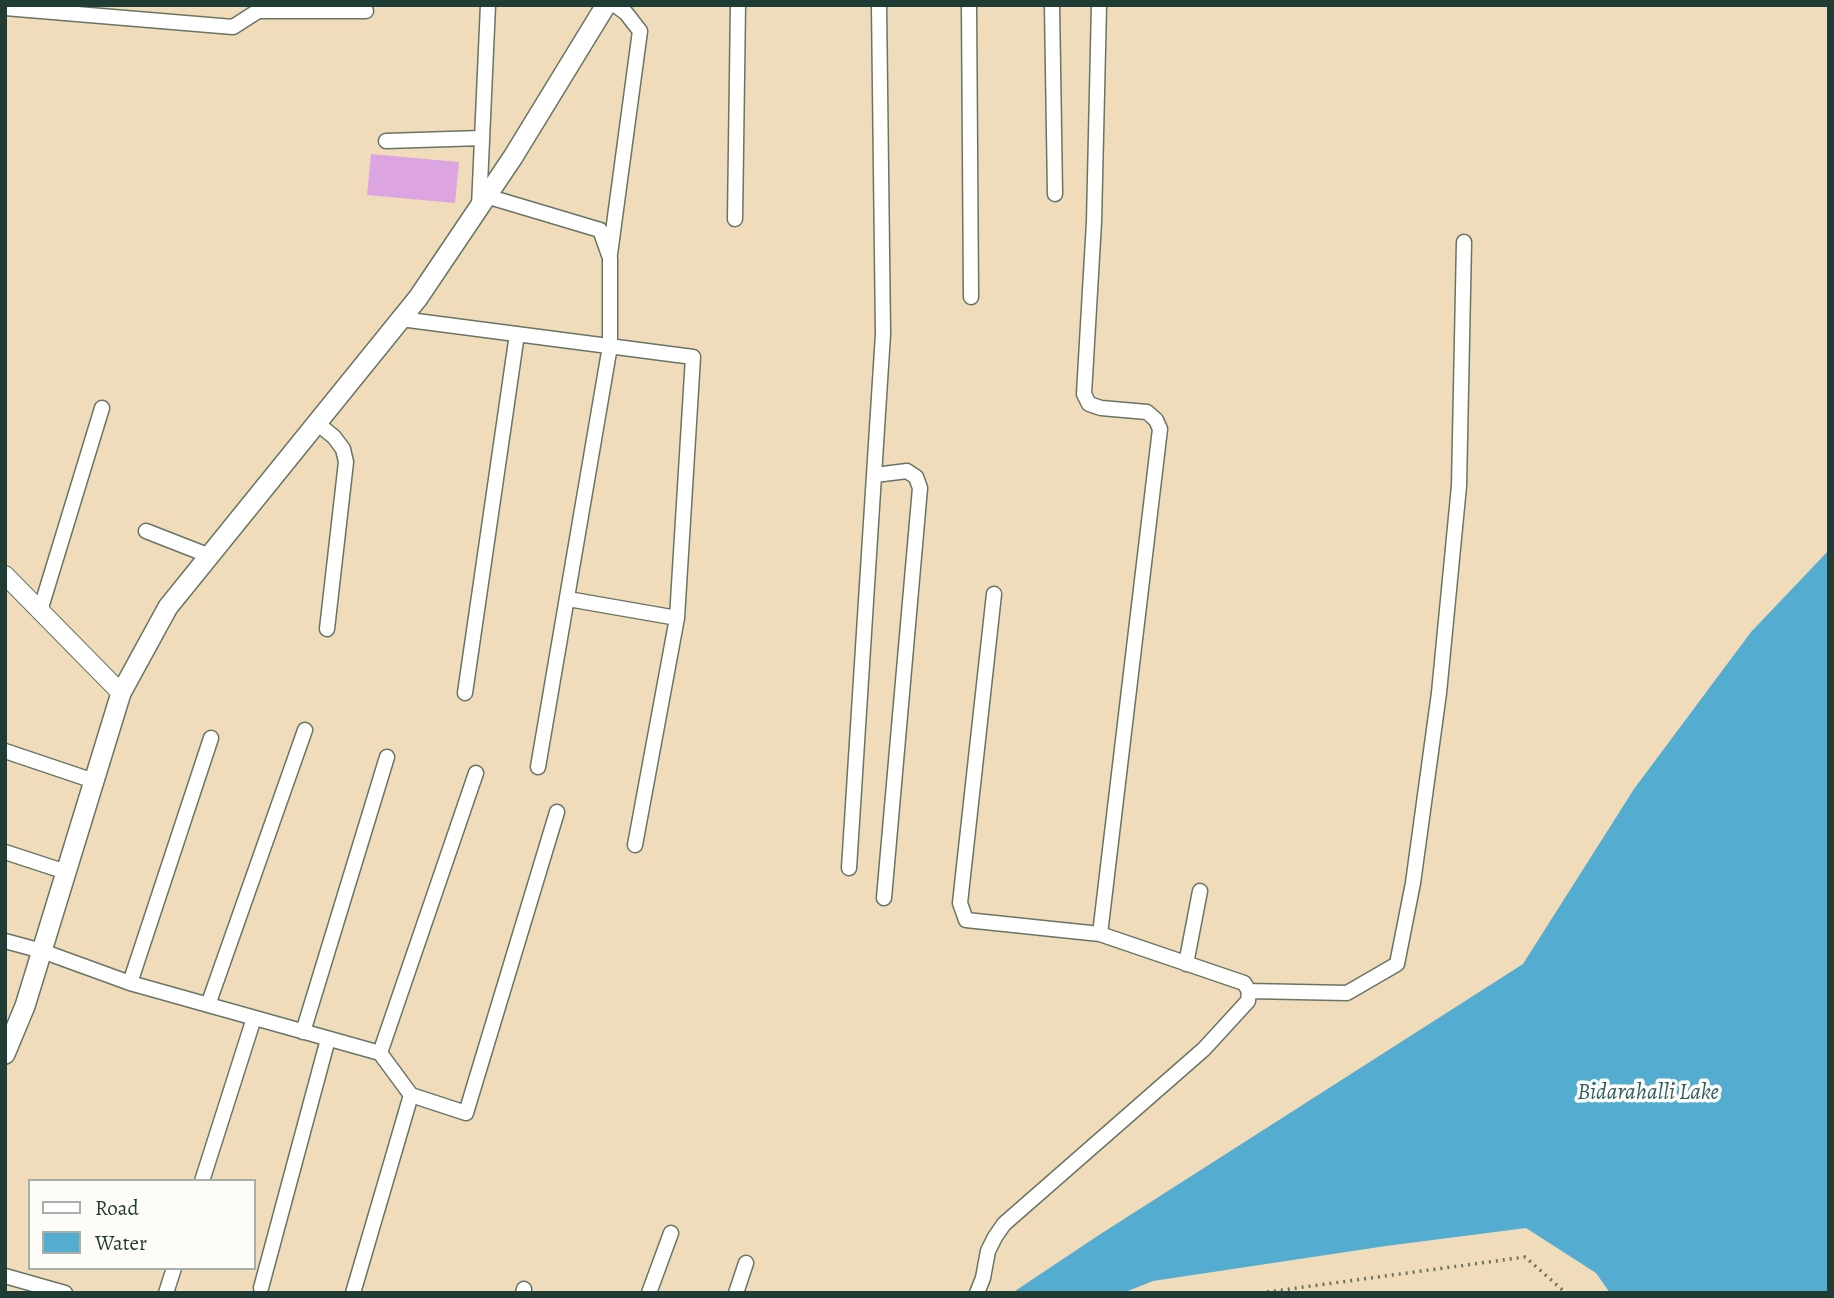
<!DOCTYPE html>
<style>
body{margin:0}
#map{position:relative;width:1834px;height:1298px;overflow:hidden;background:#f0dcba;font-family:Alegreya,serif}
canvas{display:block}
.frame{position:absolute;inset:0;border:7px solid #1f3d34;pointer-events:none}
.legend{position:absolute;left:28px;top:1179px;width:228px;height:91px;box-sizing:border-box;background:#fdfcf7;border:2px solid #a4b0a9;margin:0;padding:9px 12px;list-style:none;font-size:21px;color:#1f3d34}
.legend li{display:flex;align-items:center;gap:14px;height:35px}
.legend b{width:35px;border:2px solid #a4b0a9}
</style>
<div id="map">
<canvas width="1834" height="1298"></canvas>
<div class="frame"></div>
<ul class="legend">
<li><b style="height:9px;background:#fff"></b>Road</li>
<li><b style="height:19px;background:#54acd1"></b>Water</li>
</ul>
</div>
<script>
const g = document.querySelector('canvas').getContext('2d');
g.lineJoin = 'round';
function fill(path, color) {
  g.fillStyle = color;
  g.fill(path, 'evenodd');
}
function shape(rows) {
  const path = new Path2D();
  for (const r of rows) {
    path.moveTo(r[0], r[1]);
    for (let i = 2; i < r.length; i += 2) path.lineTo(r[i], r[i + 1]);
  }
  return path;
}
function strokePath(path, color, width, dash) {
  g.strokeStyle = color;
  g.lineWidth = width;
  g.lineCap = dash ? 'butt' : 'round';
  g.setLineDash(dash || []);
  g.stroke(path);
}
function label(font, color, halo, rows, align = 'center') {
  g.font = font + ' Alegreya,serif';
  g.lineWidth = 7;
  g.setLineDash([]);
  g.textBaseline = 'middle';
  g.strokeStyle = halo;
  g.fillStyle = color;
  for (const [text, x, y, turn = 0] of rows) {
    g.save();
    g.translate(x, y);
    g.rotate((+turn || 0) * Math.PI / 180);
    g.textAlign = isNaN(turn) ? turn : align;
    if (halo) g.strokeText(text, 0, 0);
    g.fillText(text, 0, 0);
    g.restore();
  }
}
fill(shape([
 [1829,550,1829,1293,1610,1293,1596,1273,1526,1228,1386,1246,1153,1281,1123,1293,1012,1293,1099,1235,1523,964,1634,789,1751,632]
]), '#54acd1');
fill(shape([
 [371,154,459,162,455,203,367,195]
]), '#dca5e2');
const minor = shape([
 [969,5,971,297],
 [1052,5,1055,194],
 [1099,5,1094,222,1084,394,1089,404,1101,408,1147,412,1156,420,1160,429,1100,934],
 [5,8,233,27,258,11,366,11],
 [386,141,482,138],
 [486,196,600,230,610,258,610,346,538,767],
 [479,207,488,5],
 [735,219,738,5],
 [610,254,640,31,626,13,615,5],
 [401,319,693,357,677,618,635,845],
 [317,423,334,437,343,449,346,462,327,629],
 [875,475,907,471,916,477,920,488,884,898],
 [146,531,210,556],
 [568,599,677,618],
 [40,611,102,408],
 [465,693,517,334],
 [5,751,94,781],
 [5,852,66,872],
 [849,868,883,334,879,5],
 [5,941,42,951,130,983,380,1053,476,773],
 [1186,964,1200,891],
 [130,983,211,738],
 [1249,991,1347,993,1397,964,1413,883,1439,693,1459,486,1464,242],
 [208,1005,305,730],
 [303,1032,387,757],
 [380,1053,411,1095,466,1113,557,812],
 [202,1181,254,1018],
 [5,1276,65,1293],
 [261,1288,328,1039],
 [166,1293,174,1268],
 [353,1293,411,1095],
 [523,1293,524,1289],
 [649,1293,671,1233],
 [736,1293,746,1263],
 [977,1293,983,1278,988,1251,995,1237,1004,1224,1204,1049,1248,1001,1249,991,1244,983,1100,934,966,920,960,903,994,594]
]);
const tertiary = shape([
 [5,575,121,693]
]);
const secondary = shape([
 [5,1054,25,1006,121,693,168,607,418,298,513,157,606,5]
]);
strokePath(minor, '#687563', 17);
strokePath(tertiary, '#687563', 20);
strokePath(secondary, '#687563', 22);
strokePath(shape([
 [1260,1293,1525,1257,1566,1293]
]), '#687563', 3.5, [2, 5]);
strokePath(minor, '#fff', 14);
strokePath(tertiary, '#fff', 18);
strokePath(secondary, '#fff', 19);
label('italic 23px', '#2f5e63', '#fdfcf7', [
 ["Bidarahalli Lake",1648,1093]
]);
</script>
